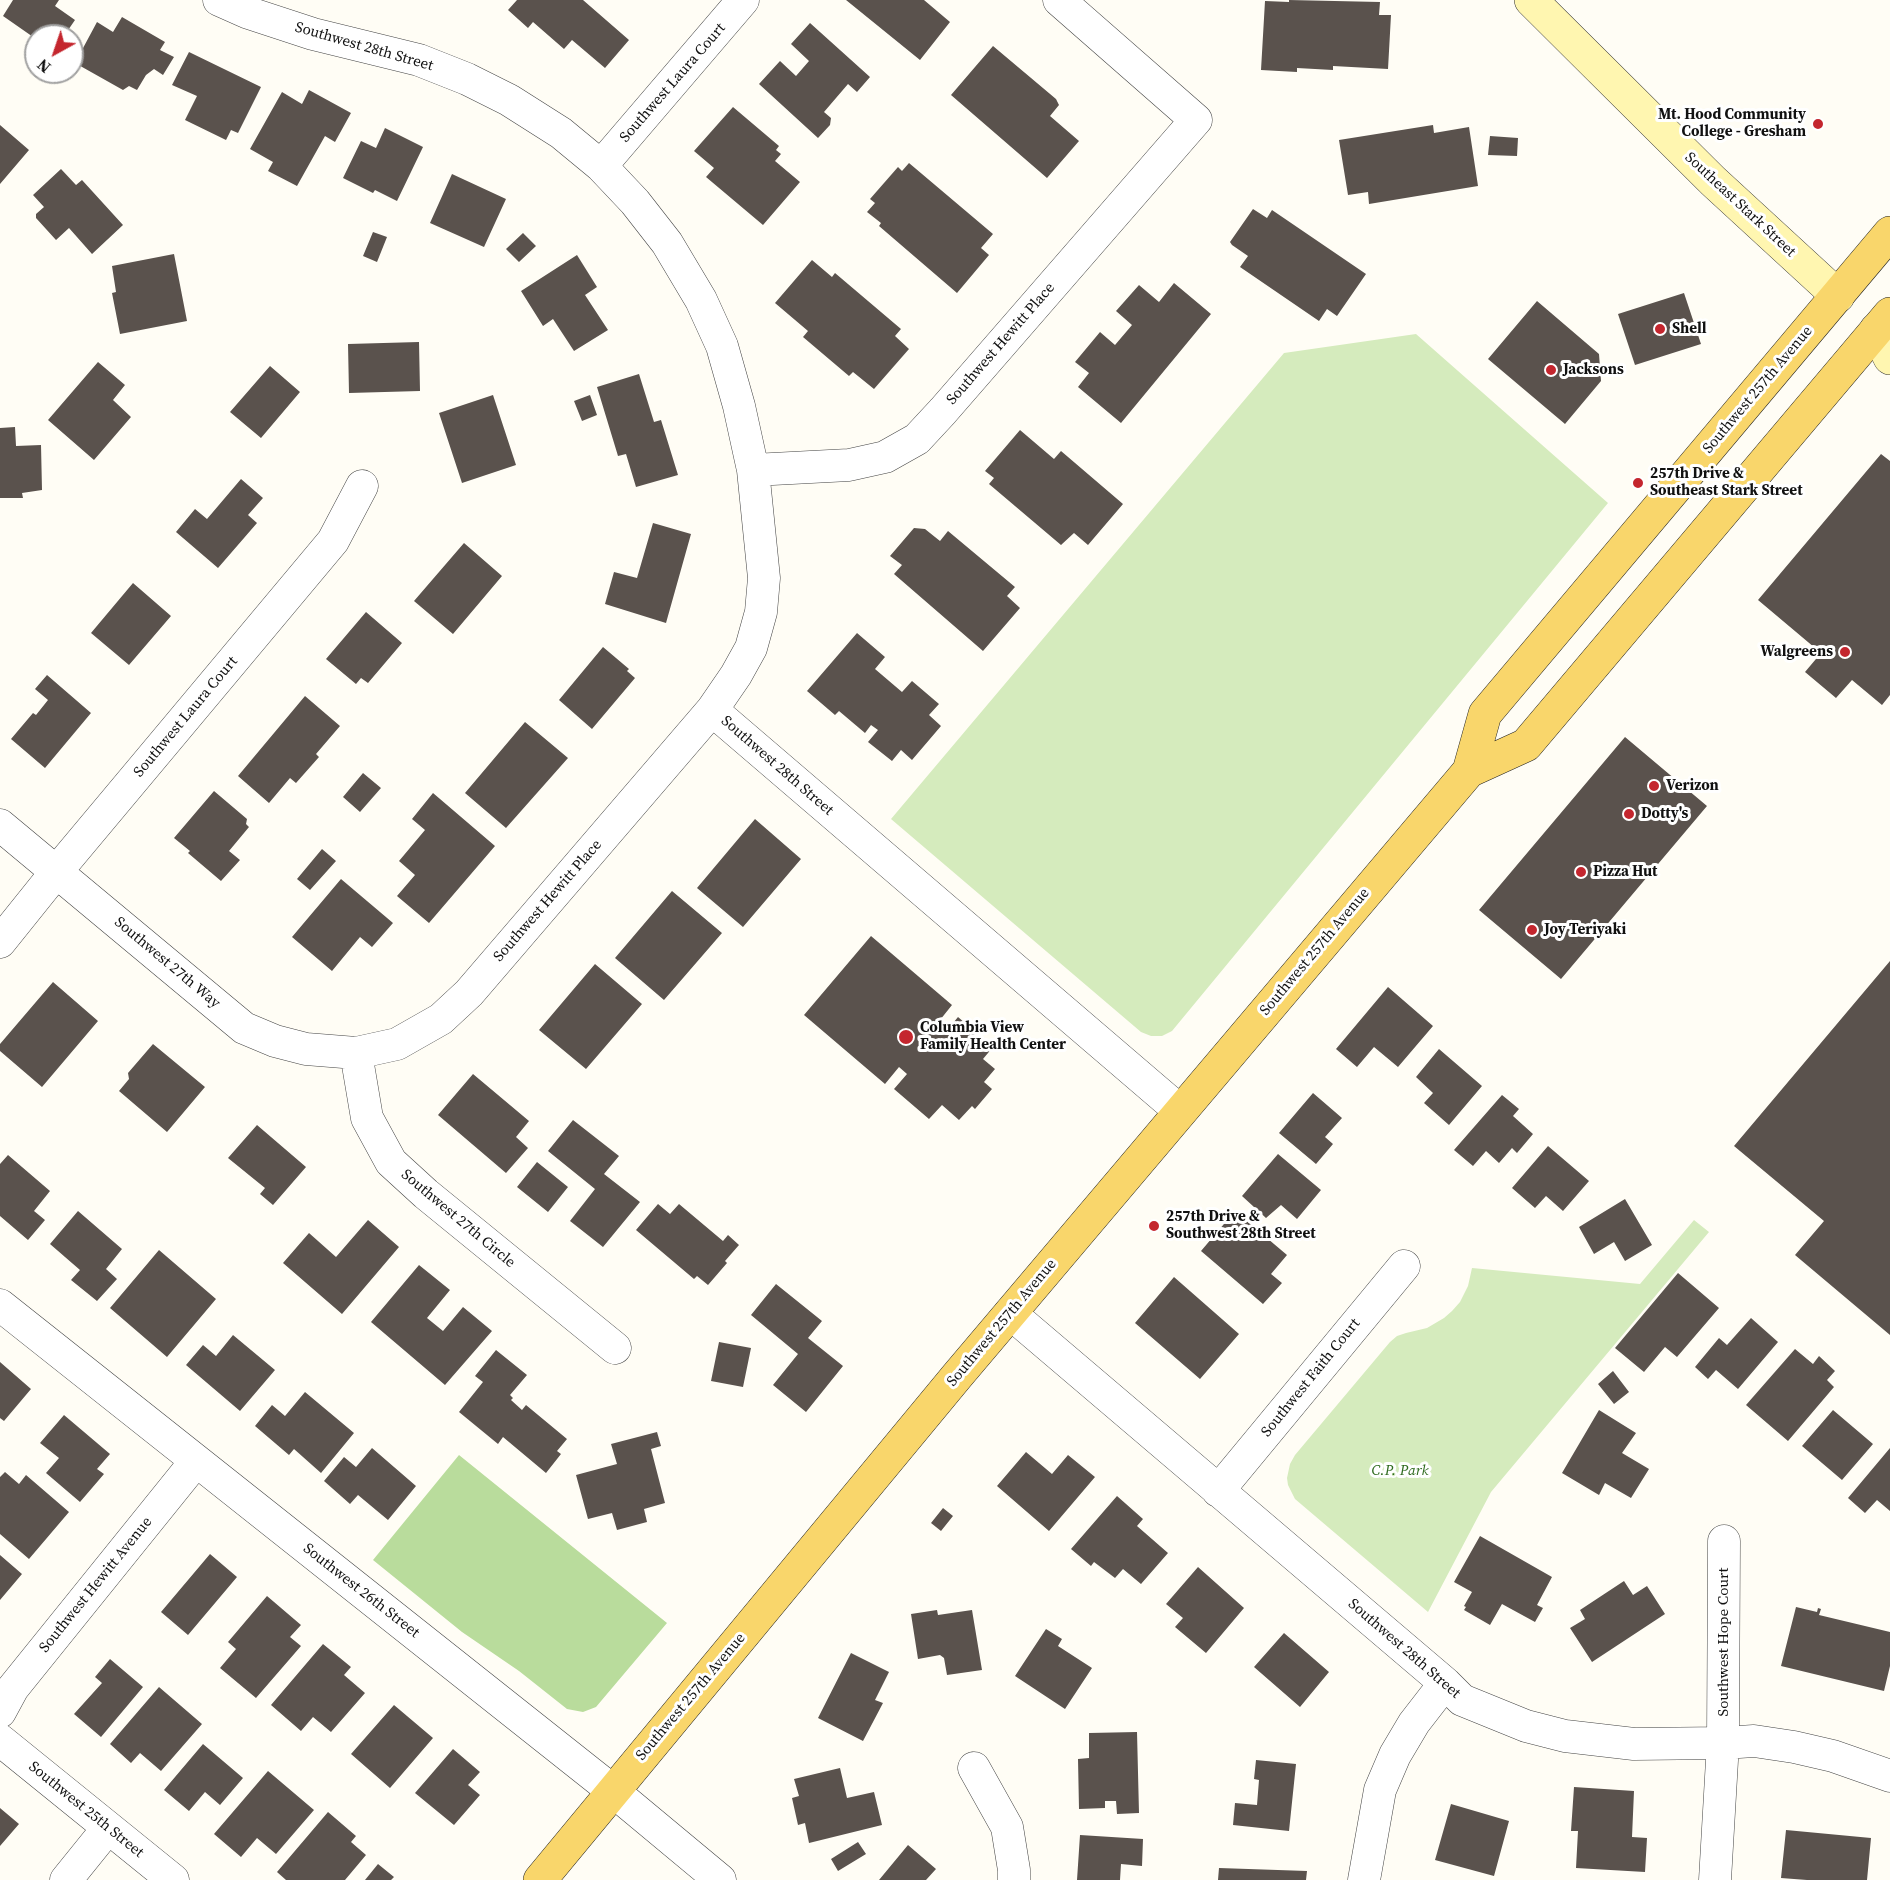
<!DOCTYPE html>
<style>
body{margin:0}
#map{position:relative;width:1890px;height:1880px;overflow:hidden;background:#fffdf5;font-family:"Source Serif 4",serif}
canvas{display:block}
.north{position:absolute;left:24px;top:24px;width:60px;height:60px;box-sizing:border-box;background:#fff;border:2px solid #a0a0a0;border-radius:50%;rotate:220deg;font-size:16px;font-weight:700;line-height:24px;text-align:center;color:#111}
.north::after{content:'';display:block;margin:auto;width:21px;height:27px;background:#c4262e;clip-path:polygon(50% 0,100% 100%,50% 72%,0 100%)}
</style>
<div id="map">
<canvas width="1890" height="1880"></canvas>
<div class="north">N</div>
</div>
<script>
const g = document.querySelector('canvas').getContext('2d');
g.lineJoin = 'round';
function fill(path, color) {
  g.fillStyle = color;
  g.fill(path, 'evenodd');
}
function shape(rows) {
  const path = new Path2D();
  for (const r of rows) {
    path.moveTo(r[0], r[1]);
    for (let i = 2; i < r.length; i += 2) path.lineTo(r[i], r[i + 1]);
  }
  return path;
}
function strokePath(path, color, width, dash) {
  g.strokeStyle = color;
  g.lineWidth = width;
  g.lineCap = dash ? 'butt' : 'round';
  g.setLineDash(dash || []);
  g.stroke(path);
}
function label(font, color, halo, rows, align = 'center') {
  g.font = font + ' "Source Serif 4",serif';
  g.lineWidth = 6;
  g.setLineDash([]);
  g.textBaseline = 'middle';
  g.strokeStyle = halo;
  g.fillStyle = color;
  for (const [text, x, y, turn = 0] of rows) {
    g.save();
    g.translate(x, y);
    g.rotate((+turn || 0) * Math.PI / 180);
    g.textAlign = isNaN(turn) ? turn : align;
    if (halo) g.strokeText(text, 0, 0);
    g.fillText(text, 0, 0);
    g.restore();
  }
}
fill(shape([
 [1416,334,1608,503,1172,1031,1162,1036,1151,1036,1141,1032,891,819,1284,353],
 [1694,1220,1709,1232,1491,1492,1428,1612,1295,1499,1288,1485,1287,1478,1290,1464,1295,1455,1390,1342,1397,1336,1406,1333,1427,1328,1444,1318,1452,1311,1460,1302,1468,1286,1472,1268,1640,1284]
]), '#d5ebbd');
fill(shape([
 [459,1455,667,1623,596,1707,583,1712,567,1709,519,1671,462,1632,373,1560]
]), '#b9dc9c');
fill(shape([
 [13,0,59,0,55,6,75,20,64,36,36,36,36,39,3,16],
 [517,0,583,0,629,40,605,68,572,40,564,49,533,22,528,28,508,10],
 [846,0,924,0,950,22,920,60],
 [1289,0,1380,2,1379,15,1391,15,1388,69,1333,66,1333,70,1297,68,1297,72,1261,70,1265,1,1289,2],
 [122,17,165,42,160,50,174,57,163,75,154,69,146,75,137,90,129,86,123,90,75,63,97,22,113,32],
 [810,23,870,77,857,92,848,84,824,112,831,118,830,125,818,138,759,84,780,61,796,76,809,61,791,44],
 [993,46,1056,99,1059,105,1050,116,1079,141,1047,178,951,95],
 [189,52,261,87,238,133,231,130,226,140,185,120,197,96,172,85],
 [309,90,351,113,335,142,325,136,297,186,268,171,273,162,250,149,282,92,302,104],
 [733,107,779,146,776,150,781,154,775,161,800,182,763,225,706,177,714,168,694,151],
 [0,125,29,150,0,184],
 [1433,125,1434,133,1469,127,1478,186,1369,204,1368,192,1348,195,1339,140],
 [385,128,423,147,397,201,375,190,373,193,343,178,361,141,376,148],
 [1490,136,1518,138,1517,156,1488,155],
 [909,163,993,234,981,248,989,255,957,293,879,226,881,223,867,212,875,203,870,199,898,167,902,171],
 [61,169,76,185,82,180,123,225,92,254,69,228,56,240,36,218,36,214,44,207,33,195],
 [452,174,506,199,484,247,430,223],
 [1253,209,1267,218,1272,210,1366,274,1337,316,1327,309,1319,321,1240,267,1248,256,1232,245,1230,242],
 [373,232,387,237,377,262,363,256],
 [523,233,536,246,519,262,506,249],
 [174,254,187,321,120,334,112,293,116,292,112,266],
 [577,255,597,287,585,295,608,330,574,351,553,319,543,326,521,291],
 [812,260,832,277,835,273,901,329,895,336,909,349,874,389,853,372,849,376,803,337,808,331,775,303],
 [1174,283,1211,314,1121,423,1078,387,1089,373,1075,362,1100,332,1115,345,1132,325,1116,311,1139,285,1159,302],
 [1684,293,1701,344,1635,365,1618,314],
 [1537,301,1599,354,1601,381,1565,424,1488,359],
 [419,342,420,391,349,393,348,344],
 [98,362,125,385,113,400,131,417,94,460,48,420],
 [270,366,300,392,261,438,230,412],
 [639,374,654,422,661,420,678,475,636,487,626,454,618,456,597,387],
 [493,395,516,465,462,483,439,413],
 [590,395,597,415,582,421,574,401],
 [15,427,16,446,41,445,42,490,22,493,23,498,0,498,0,428],
 [1020,430,1054,459,1061,451,1123,504,1088,545,1074,533,1061,545,989,484,994,478,985,471],
 [1881,454,1890,461,1890,695,1882,705,1852,680,1836,698,1805,672,1821,653,1758,600],
 [241,479,263,498,248,515,257,523,218,568,176,532,195,509,207,519],
 [653,523,691,534,666,623,605,604,614,572,637,578],
 [914,528,925,529,940,541,948,531,1015,587,1007,596,1020,608,983,651,894,574,902,565,890,556],
 [464,543,502,576,453,634,414,601],
 [133,583,171,616,129,665,91,633],
 [366,612,402,643,368,683,361,678,356,684,326,659],
 [857,633,885,657,875,669,902,692,912,681,939,704,929,715,941,726,912,760,901,750,892,761,868,742,878,730,871,725,865,733,839,711,835,715,807,691],
 [603,647,629,669,627,671,635,678,592,729,559,700],
 [47,675,91,713,45,768,11,739,33,713,36,715,48,700,35,689],
 [305,696,340,726,316,754,319,757,296,783,290,778,269,803,238,776],
 [525,722,568,758,506,828,465,793],
 [1625,737,1707,806,1561,979,1479,910],
 [363,773,381,788,360,812,343,797],
 [214,791,247,819,246,824,249,827,229,851,240,860,221,881,188,853,190,851,174,838],
 [433,793,495,846,429,923,397,896,415,875,399,861,425,830,412,819],
 [755,819,801,859,743,927,697,888],
 [322,849,336,861,310,890,297,879],
 [341,879,393,923,372,947,360,937,332,971,292,937],
 [672,891,722,933,664,1000,615,958],
 [871,936,952,1005,940,1020,949,1028,958,1017,993,1047,983,1059,995,1069,984,1082,992,1089,975,1109,972,1106,959,1120,942,1105,929,1119,894,1089,907,1074,899,1067,885,1084,804,1015],
 [1890,961,1890,1335,1795,1255,1824,1221,1734,1146],
 [595,964,642,1004,586,1069,539,1030],
 [53,982,98,1021,42,1087,0,1051,0,1044],
 [1388,987,1433,1026,1398,1067,1374,1047,1357,1067,1336,1049],
 [153,1044,205,1087,167,1132,119,1091,129,1079,128,1073],
 [1439,1049,1482,1086,1449,1125,1424,1103,1433,1093,1416,1077],
 [473,1074,529,1121,516,1137,528,1148,506,1173,438,1115],
 [1313,1093,1342,1118,1325,1137,1333,1144,1316,1164,1279,1133],
 [1502,1095,1519,1109,1513,1116,1533,1134,1517,1153,1512,1148,1499,1163,1486,1151,1473,1166,1454,1150],
 [573,1120,619,1156,604,1174,640,1202,603,1247,570,1221,595,1189,548,1151],
 [257,1125,306,1167,273,1205,260,1194,265,1188,228,1158],
 [1548,1146,1589,1181,1563,1211,1546,1196,1535,1208,1512,1188],
 [1278,1154,1321,1190,1297,1219,1281,1205,1266,1218,1242,1196],
 [8,1155,50,1191,34,1211,45,1220,28,1240,0,1216,0,1164],
 [537,1162,568,1187,548,1212,517,1187],
 [1625,1199,1652,1245,1625,1261,1614,1242,1594,1254,1579,1227],
 [658,1204,670,1214,679,1204,723,1241,728,1235,739,1245,725,1261,727,1263,708,1285,697,1276,694,1279,636,1230],
 [78,1211,122,1249,106,1269,117,1279,97,1301,71,1280,80,1270,50,1244],
 [1235,1211,1287,1255,1271,1274,1282,1283,1263,1304,1201,1251],
 [368,1220,399,1247,342,1314,283,1263,309,1233,336,1257],
 [159,1250,216,1299,167,1357,110,1308],
 [419,1265,450,1290,427,1318,443,1331,463,1307,492,1331,445,1385,371,1322],
 [1678,1273,1719,1308,1677,1357,1665,1347,1644,1372,1615,1348],
 [1174,1277,1239,1334,1200,1379,1135,1323],
 [776,1284,822,1321,808,1338,843,1366,806,1412,773,1385,798,1354,751,1315],
 [1751,1318,1778,1342,1738,1389,1716,1370,1708,1379,1695,1367,1719,1338,1727,1345],
 [233,1335,275,1370,240,1411,186,1365,203,1345,216,1356],
 [719,1342,751,1348,743,1387,711,1381],
 [1795,1349,1813,1364,1819,1356,1835,1371,1827,1380,1834,1387,1788,1441,1746,1405],
 [496,1350,527,1375,510,1395,513,1398,511,1400,522,1410,526,1405,567,1439,557,1451,561,1454,546,1473,503,1437,498,1444,459,1412,483,1382,475,1376],
 [0,1362,31,1389,4,1421,0,1418],
 [1613,1371,1629,1392,1614,1404,1598,1384],
 [305,1392,354,1433,321,1473,294,1449,289,1455,255,1426,272,1405,285,1416],
 [1599,1410,1636,1433,1622,1453,1649,1469,1631,1498,1605,1483,1599,1495,1562,1473],
 [1833,1410,1873,1444,1842,1480,1802,1446],
 [64,1415,110,1454,97,1469,104,1474,80,1502,46,1473,59,1458,40,1443],
 [657,1432,661,1446,651,1449,665,1503,644,1509,647,1522,617,1530,612,1513,588,1519,576,1475,617,1464,611,1444],
 [372,1448,416,1486,388,1520,358,1495,350,1504,324,1481,344,1457,356,1467],
 [1890,1448,1890,1511,1877,1500,1865,1513,1848,1498],
 [1026,1452,1052,1474,1068,1455,1095,1477,1049,1531,997,1486],
 [5,1472,19,1484,26,1475,69,1512,29,1559,0,1534,0,1477],
 [1117,1496,1143,1519,1137,1526,1168,1553,1141,1584,1123,1569,1115,1578,1094,1562,1091,1566,1071,1549],
 [943,1508,953,1516,941,1531,931,1523],
 [1480,1536,1552,1577,1537,1605,1543,1608,1535,1622,1502,1604,1490,1625,1464,1610,1466,1607,1464,1606,1472,1592,1454,1582],
 [210,1554,237,1577,188,1635,161,1612],
 [0,1555,22,1574,0,1600],
 [1198,1567,1244,1608,1206,1653,1175,1627,1183,1618,1166,1604],
 [1624,1581,1633,1595,1647,1586,1665,1614,1592,1662,1570,1628,1585,1619,1580,1610],
 [267,1596,301,1625,290,1637,301,1646,256,1698,220,1668,236,1649,228,1642],
 [1796,1607,1817,1612,1818,1608,1821,1609,1819,1615,1890,1632,1890,1666,1884,1691,1781,1666],
 [937,1610,938,1615,972,1610,982,1670,947,1675,944,1658,940,1655,918,1659,911,1614],
 [1046,1629,1062,1639,1058,1646,1092,1668,1065,1709,1015,1676],
 [1284,1633,1329,1672,1300,1707,1254,1667],
 [323,1644,351,1667,344,1675,365,1693,331,1732,313,1717,301,1731,271,1705],
 [851,1653,889,1672,875,1700,883,1703,863,1741,818,1718],
 [110,1659,143,1687,101,1737,74,1714,102,1683,95,1677],
 [159,1687,202,1724,161,1771,140,1753,131,1763,110,1744],
 [394,1705,433,1738,390,1788,351,1754],
 [1137,1732,1139,1813,1117,1814,1116,1801,1105,1801,1105,1808,1079,1809,1078,1759,1089,1758,1089,1733],
 [203,1744,243,1778,220,1805,205,1792,189,1811,164,1790],
 [453,1749,480,1772,468,1785,480,1795,454,1825,415,1793],
 [1256,1760,1296,1764,1289,1831,1233,1825,1235,1803,1257,1805,1259,1780,1254,1779],
 [840,1768,847,1798,874,1792,882,1825,809,1843,805,1823,798,1825,792,1798,799,1796,794,1779],
 [268,1771,314,1810,276,1854,257,1838,241,1857,214,1834],
 [1574,1787,1634,1791,1632,1837,1647,1838,1645,1872,1576,1868,1578,1831,1571,1831],
 [1451,1804,1509,1821,1494,1876,1435,1860],
 [0,1808,19,1824,0,1846],
 [328,1812,356,1836,351,1842,366,1855,345,1880,286,1880,277,1872],
 [1786,1830,1871,1838,1867,1880,1807,1880,1781,1878],
 [1080,1835,1143,1839,1142,1866,1121,1864,1120,1880,1077,1880],
 [858,1842,866,1854,838,1871,831,1859],
 [908,1845,936,1869,926,1880,879,1880],
 [378,1864,394,1877,391,1880,365,1880],
 [1219,1868,1307,1871,1306,1880,1218,1880]
]), '#5a524d');
const street = shape([
 [601,166,743,0],
 [753,470,849,465,885,457,917,439,943,411,1196,120,1059,0],
 [712,710,1180,1111],
 [0,825,244,1028,275,1041,306,1049,356,1053,397,1044,441,1019,469,993,712,710,736,675,751,648,761,612,764,578,753,470,739,406,722,346,701,300,667,243,635,202,601,166,561,133,509,100,467,79,419,60,313,34,246,12,219,0],
 [0,942,57,871,333,541,362,486],
 [356,1053,367,1118,391,1162,426,1194,615,1348],
 [0,1305,613,1791,720,1880],
 [1010,1313,1445,1683,1462,1700,1526,1726,1565,1736,1634,1744,1723,1743,1754,1741,1794,1747,1833,1756,1890,1776],
 [1218,1491,1404,1266],
 [0,1712,13,1688,196,1461],
 [0,1740,173,1880],
 [974,1768,1007,1827,1014,1870,1014,1880],
 [66,1880,108,1828],
 [1364,1880,1380,1790,1395,1755,1414,1723,1445,1683],
 [1715,1880,1723,1743,1724,1541]
]);
const secondary = shape([
 [1531,0,1713,181,1838,296],
 [1876,330,1890,358]
]);
const primary = shape([
 [1469,771,1526,745,1890,314],
 [540,1880,957,1376,1469,771,1485,714,1890,233]
]);
strokePath(street, '#444', 33);
strokePath(secondary, '#333', 34);
strokePath(primary, '#222', 34);
strokePath(street, '#fff', 32);
strokePath(secondary, '#fff6b0', 33);
strokePath(primary, '#f9d66b', 33);
for (const [x, y, r, color] of [
 [1818,124,6,"#c4262e"],
 [1660,329,6,"#c4262e"],
 [1551,370,6,"#c4262e"],
 [1638,483,6,"#c4262e"],
 [1845,652,6,"#c4262e"],
 [1654,786,6,"#c4262e"],
 [1629,814,6,"#c4262e"],
 [1581,872,6,"#c4262e"],
 [1532,930,6,"#c4262e"],
 [906,1037,8,"#c4262e"],
 [1154,1226,6,"#c4262e"]
]) {
  const dot = new Path2D();
  dot.arc(x, y, r, 0, 2 * Math.PI);
  g.fillStyle = color;
  g.fill(dot);
  strokePath(dot, '#fff', 2);
}
label('15px', '#111', '#fff', [
 ["Southwest 28th Street",364,47,16],
 ["Southwest Laura Court",673,83,-49],
 ["Southeast Stark Street",1740,205,43],
 ["Southwest Hewitt Place",1001,344,-49],
 ["Southwest 257th Avenue",1758,390,-50],
 ["Southwest Laura Court",186,717,-50],
 ["Southwest 28th Street",777,766,41],
 ["Southwest Hewitt Place",548,901,-49],
 ["Southwest 257th Avenue",1315,952,-50],
 ["Southwest 27th Way",167,963,40],
 ["Southwest 27th Circle",458,1219,40],
 ["Southwest 257th Avenue",1002,1323,-50],
 ["Southwest Faith Court",1311,1378,-51],
 ["Southwest Hewitt Avenue",96,1585,-51],
 ["Southwest 26th Street",361,1591,38],
 ["Southwest Hope Court",1724,1642,-90],
 ["Southwest 28th Street",1404,1649,41],
 ["Southwest 257th Avenue",691,1697,-50],
 ["Southwest 25th Street",86,1810,39]
]);
label('bold 15px', '#111', '#fff', [
 ["Mt. Hood Community",1806,115,"right"],
 ["College - Gresham",1806,132,"right"],
 ["Shell",1672,329],
 ["Jacksons",1563,370],
 ["257th Drive &",1650,474],
 ["Southeast Stark Street",1650,491],
 ["Walgreens",1833,652,"right"],
 ["Verizon",1666,786],
 ["Dotty's",1641,814],
 ["Pizza Hut",1593,872],
 ["Joy Teriyaki",1544,930],
 ["Columbia View",920,1028],
 ["Family Health Center",920,1045],
 ["257th Drive &",1166,1217],
 ["Southwest 28th Street",1166,1234]
], 'left');
label('italic 15px', '#2f6b1f', '#fff', [
 ["C.P. Park",1400,1471]
]);
</script>
